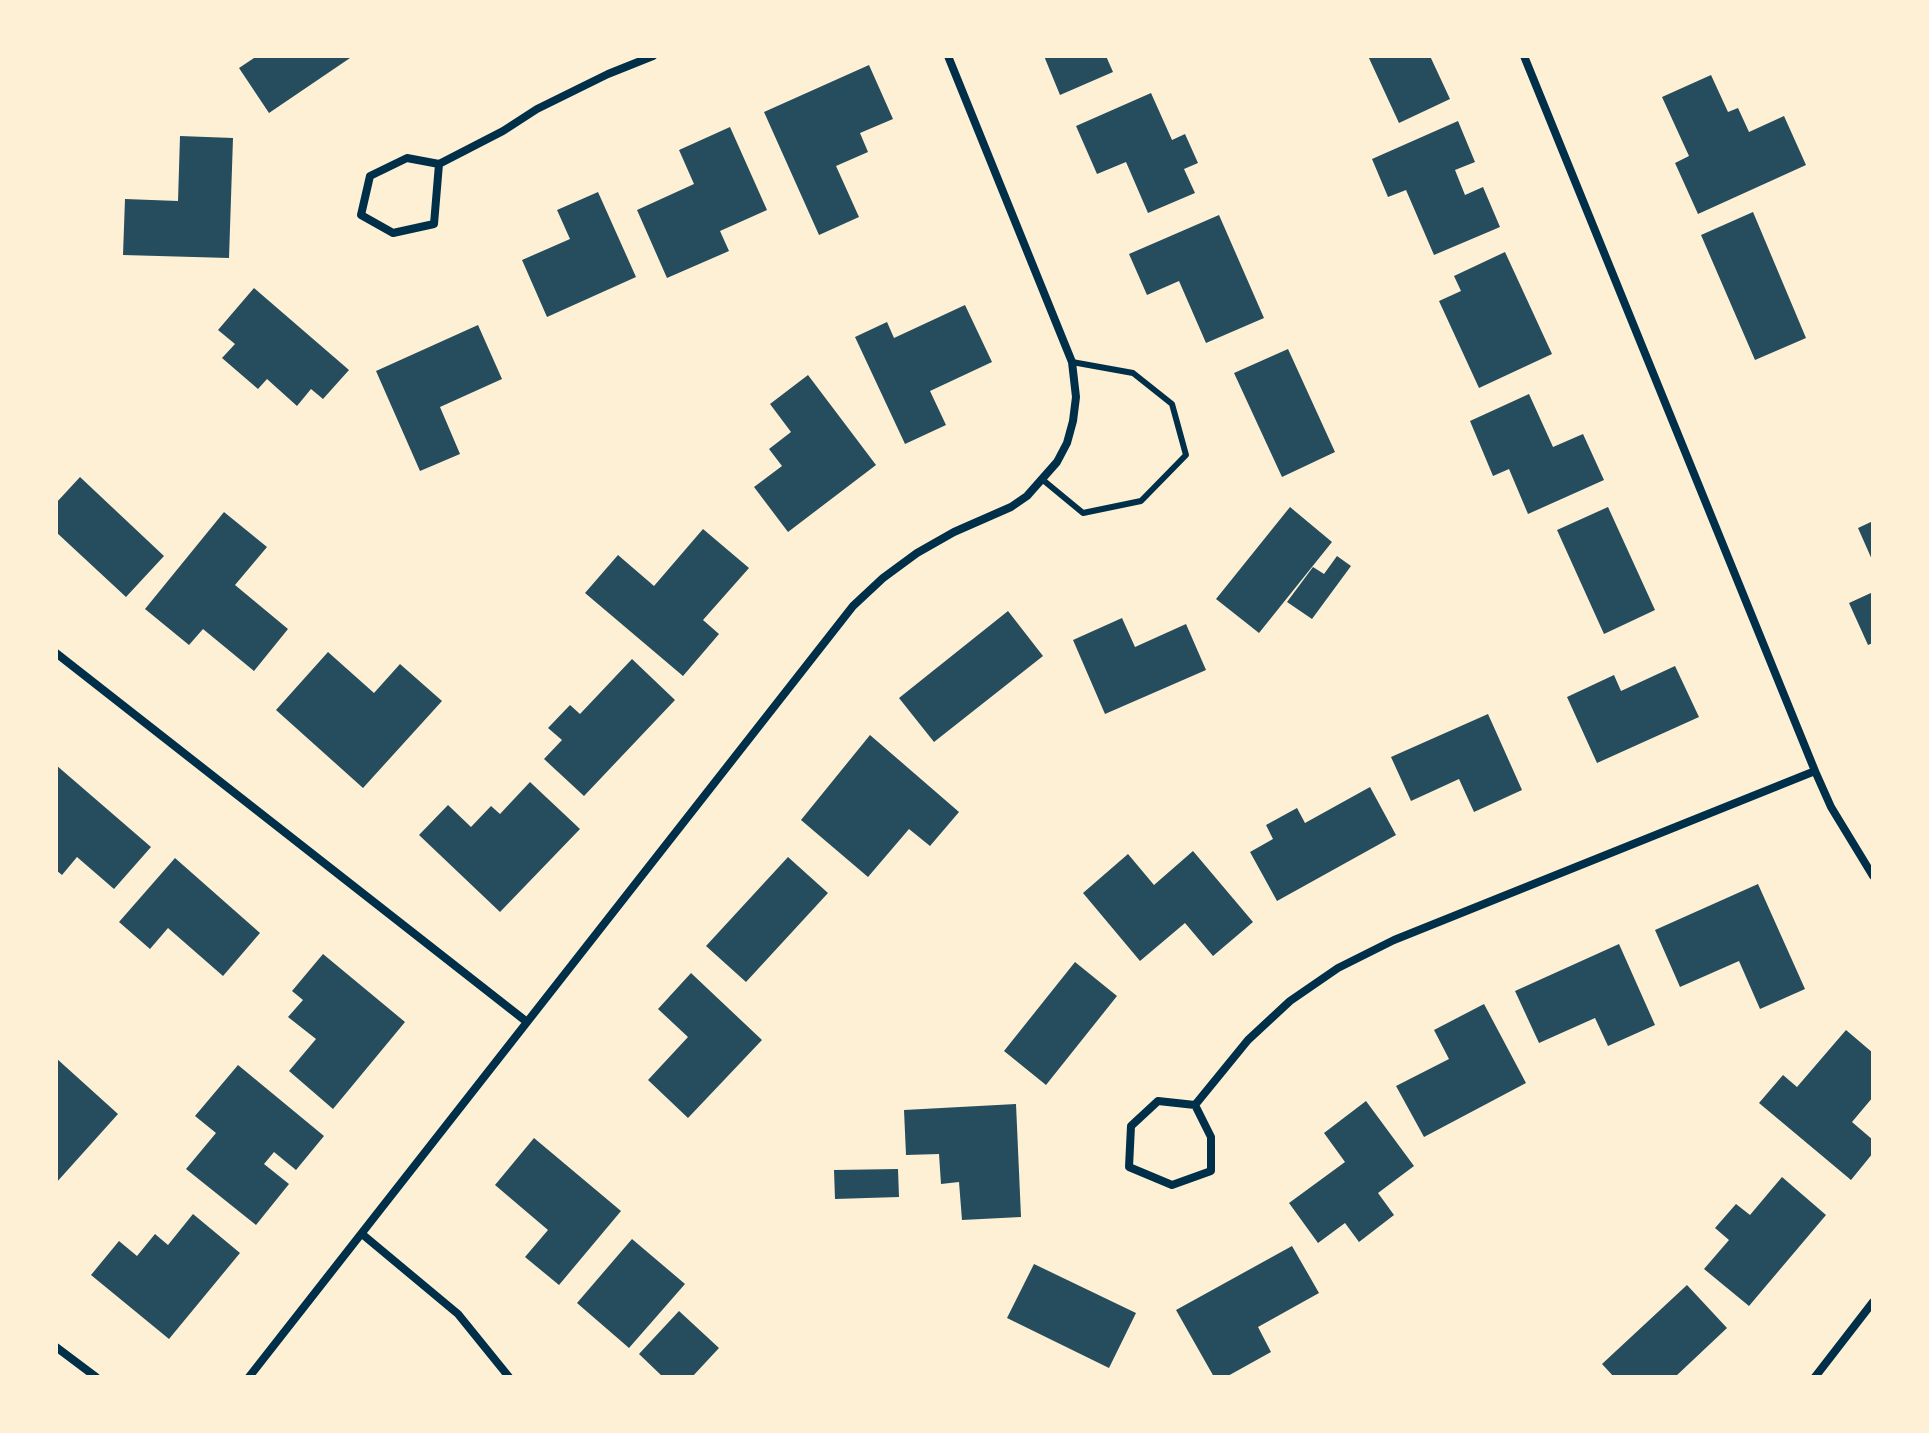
<!DOCTYPE html>
<style>
body{margin:0}
#map{position:relative;width:1929px;height:1433px;overflow:hidden;background:#fdf0d5;font-family:Overpass,sans-serif}
canvas{display:block}
.frame{position:absolute;inset:0;border:58px solid #fdf0d5;pointer-events:none}
</style>
<div id="map">
<canvas width="1929" height="1433"></canvas>
<div class="frame"></div>
</div>
<script>
const g = document.querySelector('canvas').getContext('2d');
g.lineJoin = 'round';
function fill(path, color) {
  g.fillStyle = color;
  g.fill(path, 'evenodd');
}
function shape(rows) {
  const path = new Path2D();
  for (const r of rows) {
    path.moveTo(r[0], r[1]);
    for (let i = 2; i < r.length; i += 2) path.lineTo(r[i], r[i + 1]);
  }
  return path;
}
function strokePath(path, color, width, dash) {
  g.strokeStyle = color;
  g.lineWidth = width;
  g.lineCap = dash ? 'butt' : 'round';
  g.setLineDash(dash || []);
  g.stroke(path);
}
fill(shape([
 [257,56,353,56,269,113,239,68],
 [1044,56,1106,56,1113,72,1060,95],
 [1368,56,1430,56,1450,99,1399,123],
 [869,65,893,119,860,133,868,152,836,166,859,217,819,235,764,112],
 [1711,75,1728,112,1738,108,1749,132,1784,116,1806,165,1698,214,1675,163,1689,156,1662,97],
 [1151,93,1172,140,1185,134,1198,163,1184,169,1195,193,1148,213,1126,162,1097,174,1076,126],
 [1458,121,1475,162,1455,170,1465,195,1483,187,1500,227,1434,255,1406,190,1388,197,1372,159],
 [730,127,767,210,720,231,729,251,667,278,637,210,694,184,679,150],
 [180,136,233,138,229,258,123,255,125,199,178,201],
 [598,192,636,277,547,317,522,260,570,239,557,210],
 [1753,212,1806,338,1755,360,1701,235],
 [1219,215,1264,318,1206,343,1179,281,1147,295,1129,254],
 [1505,252,1552,354,1479,388,1439,301,1461,291,1454,276],
 [254,288,349,370,323,399,311,389,297,406,267,379,258,389,222,358,235,344,218,330],
 [965,305,992,362,930,391,946,425,905,444,855,337,887,322,894,338],
 [478,325,502,379,440,407,460,454,420,471,376,371],
 [1288,349,1335,452,1282,477,1234,373],
 [808,375,876,465,788,532,754,487,782,466,769,449,791,432,770,404],
 [1529,394,1553,447,1583,434,1604,480,1528,514,1509,469,1493,476,1470,421],
 [80,477,164,556,126,597,56,532,56,503],
 [1290,507,1332,542,1259,633,1216,599],
 [1608,507,1655,610,1604,634,1557,530],
 [224,512,267,547,235,585,288,629,254,671,203,629,189,645,145,609],
 [1873,521,1873,562,1858,528],
 [703,529,749,568,703,620,719,634,683,676,585,593,618,555,654,586],
 [1337,556,1351,566,1312,619,1287,602,1313,567,1324,574],
 [1873,592,1873,643,1868,645,1849,603],
 [1008,611,1043,656,934,742,899,698],
 [1122,618,1135,647,1186,624,1206,670,1105,714,1073,640],
 [328,652,374,693,400,664,442,701,363,788,276,710],
 [632,659,675,700,584,796,544,759,562,740,548,728,570,705,580,714],
 [1675,666,1699,717,1597,763,1567,697,1614,675,1621,691],
 [1488,714,1522,790,1474,812,1459,779,1411,801,1391,757],
 [870,735,959,812,930,846,909,829,868,877,801,820],
 [56,765,151,847,114,889,77,857,62,875,56,870],
 [530,782,580,829,500,912,419,835,448,805,471,827,491,806,500,814],
 [1370,787,1396,835,1277,901,1250,852,1273,839,1266,825,1297,808,1305,823],
 [1193,851,1253,922,1213,956,1185,923,1140,961,1083,893,1128,854,1154,885],
 [788,857,828,893,746,982,706,946],
 [175,858,260,933,223,976,168,928,150,949,119,922],
 [1758,884,1805,989,1760,1009,1739,961,1680,987,1655,930],
 [1619,944,1655,1025,1608,1046,1595,1018,1539,1043,1515,991],
 [323,954,405,1022,333,1109,289,1071,316,1039,288,1017,303,1000,292,991],
 [1075,962,1117,996,1046,1085,1004,1051],
 [691,973,762,1040,688,1118,648,1080,688,1037,658,1009],
 [1484,1004,1526,1083,1424,1137,1396,1086,1449,1059,1434,1030],
 [1846,1030,1873,1053,1873,1097,1852,1122,1873,1140,1873,1153,1851,1180,1759,1103,1783,1075,1797,1087],
 [56,1058,118,1114,56,1183],
 [238,1065,324,1136,296,1170,274,1152,264,1164,289,1184,256,1225,186,1169,216,1133,195,1116],
 [1366,1101,1414,1166,1378,1193,1394,1215,1359,1242,1345,1223,1318,1243,1289,1203,1345,1162,1324,1133],
 [1016,1104,1021,1217,962,1220,959,1182,941,1184,939,1154,906,1155,904,1110],
 [534,1138,621,1211,559,1285,525,1257,548,1230,495,1185],
 [898,1169,899,1197,835,1199,834,1170],
 [1782,1177,1826,1215,1749,1306,1704,1269,1729,1240,1715,1228,1736,1204,1750,1215],
 [193,1214,240,1253,169,1339,91,1275,119,1241,137,1256,155,1234,168,1245],
 [632,1239,685,1284,629,1348,577,1303],
 [1292,1246,1319,1293,1258,1327,1271,1352,1226,1377,1214,1377,1176,1310],
 [1034,1264,1136,1313,1109,1368,1007,1318],
 [1687,1285,1727,1328,1675,1377,1614,1377,1602,1364],
 [679,1311,719,1348,692,1377,663,1377,639,1354]
]), '#264d5e');
strokePath(shape([
 [1043,480,1083,513,1141,501,1186,455,1172,404,1133,373,1072,362]
]), '#003049', 6);
strokePath(shape([
 [1524,56,1815,771,1831,807,1873,876],
 [439,164,434,224,393,233,361,215,370,176,407,158,439,164,503,131,537,109,608,74,653,56],
 [56,653,527,1022],
 [1195,1105,1211,1137,1211,1171,1172,1185,1129,1167,1131,1126,1158,1101,1195,1105,1248,1040,1290,1001,1338,968,1394,940,1815,771],
 [362,1234,458,1314,509,1377],
 [56,1347,96,1377],
 [249,1377,853,606,883,578,917,553,954,532,1011,507,1027,496,1057,462,1067,443,1073,421,1076,397,1072,362,948,56],
 [1815,1377,1873,1302]
]), '#003049', 8);
</script>
